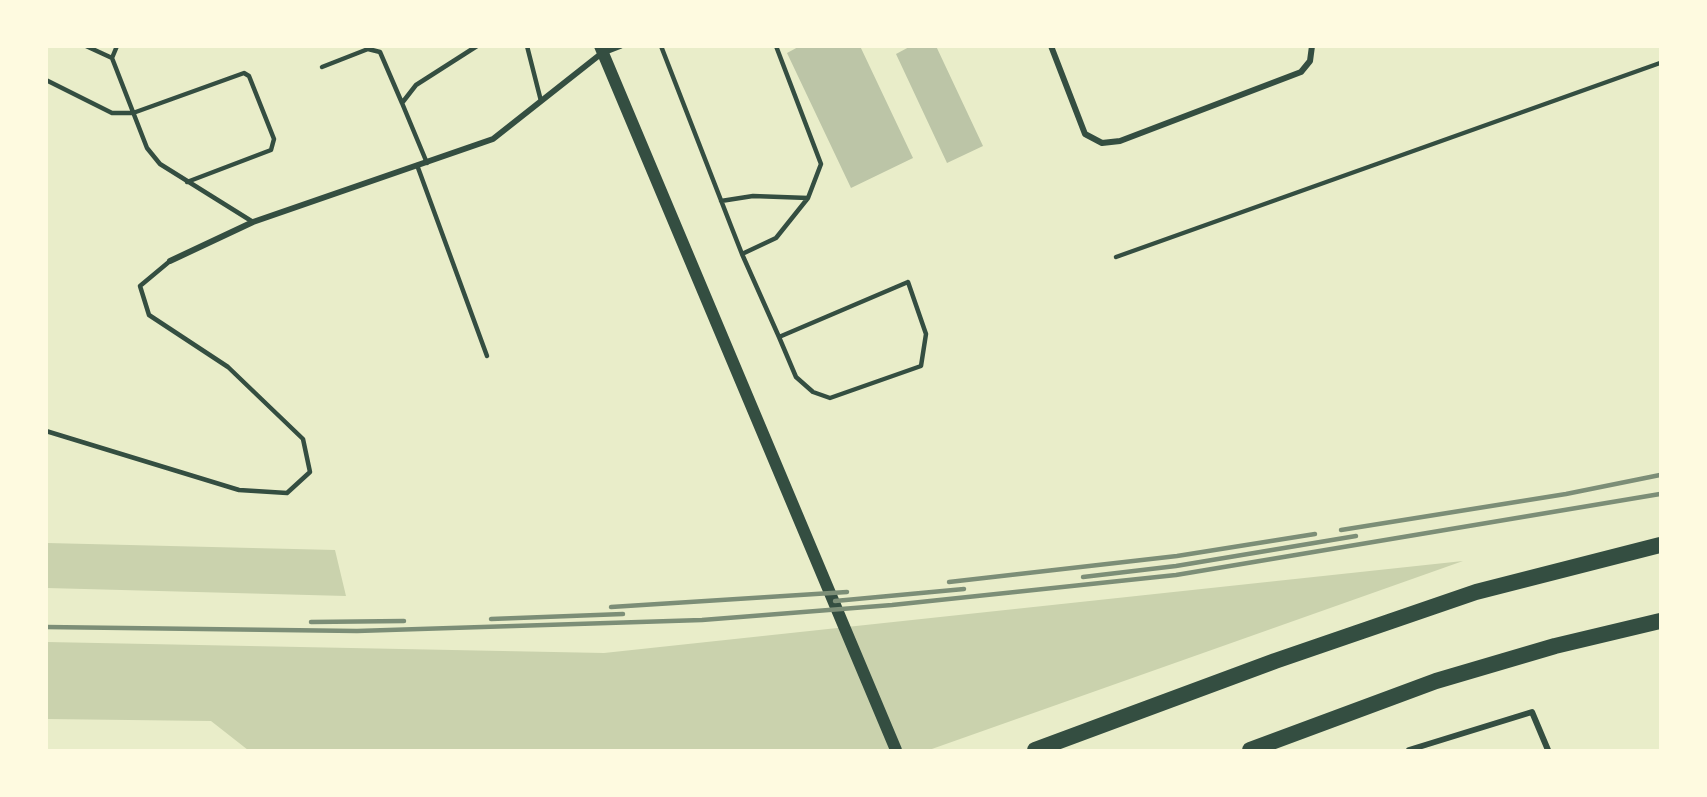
<!DOCTYPE html>
<style>
body{margin:0}
#map{position:relative;width:1707px;height:797px;overflow:hidden;background:#e9edc9;font-family:"Roboto Condensed",sans-serif}
canvas{display:block}
.frame{position:absolute;inset:0;border:48px solid #fefae0;pointer-events:none}
</style>
<div id="map">
<canvas width="1707" height="797"></canvas>
<div class="frame"></div>
</div>
<script>
const g = document.querySelector('canvas').getContext('2d');
g.lineJoin = 'round';
function fill(path, color) {
  g.fillStyle = color;
  g.fill(path, 'evenodd');
}
function shape(rows) {
  const path = new Path2D();
  for (const r of rows) {
    path.moveTo(r[0], r[1]);
    for (let i = 2; i < r.length; i += 2) path.lineTo(r[i], r[i + 1]);
  }
  return path;
}
function strokePath(path, color, width, dash) {
  g.strokeStyle = color;
  g.lineWidth = width;
  g.lineCap = dash ? 'butt' : 'round';
  g.setLineDash(dash || []);
  g.stroke(path);
}
fill(shape([
 [47,543,335,550,346,596,47,588],
 [1463,561,929,750,248,750,211,721,47,719,47,642,604,653]
]), '#cad2ad');
fill(shape([
 [800,46,860,46,913,158,851,188,787,53],
 [911,46,936,46,983,146,947,163,896,54]
]), '#bcc5a7');
strokePath(shape([
 [86,46,112,58],
 [117,46,112,58,147,148,160,164,253,222],
 [527,46,541,101],
 [661,46,731,226,742,254,779,337,796,377,813,392,830,398,921,366,926,334,908,282,779,337],
 [322,67,368,49,380,52,402,103],
 [46,80,112,113,133,113,244,73,249,76,274,139,271,150,187,182],
 [427,163,402,103,416,85,477,46],
 [417,165,487,356],
 [721,201,753,196,808,198,821,164,776,46],
 [742,254,776,238,808,198],
 [1116,257,1660,63],
 [46,431,239,490,287,493,310,472,303,439,228,367,149,315,140,286,170,261]
]), '#344e41', 4.5);
strokePath(shape([
 [1051,46,1085,134,1102,143,1120,141,1301,72,1310,61,1312,46],
 [170,261,253,222,493,139,602,53,620,46],
 [1409,750,1532,712,1548,750]
]), '#344e41', 6);
strokePath(shape([
 [600,46,896,750]
]), '#344e41', 12);
strokePath(shape([
 [1035,750,1275,661,1476,592,1660,545],
 [1250,750,1436,681,1555,646,1660,621]
]), '#344e41', 16);
strokePath(shape([
 [1341,530,1566,494,1660,475],
 [1083,577,1176,566,1356,536],
 [949,582,1177,556,1315,534],
 [835,601,964,589],
 [611,607,847,592],
 [491,619,623,614],
 [311,622,404,621],
 [46,627,357,631,702,620,892,605,1176,575,1660,494]
]), '#7c8e77', 4.5);
</script>
